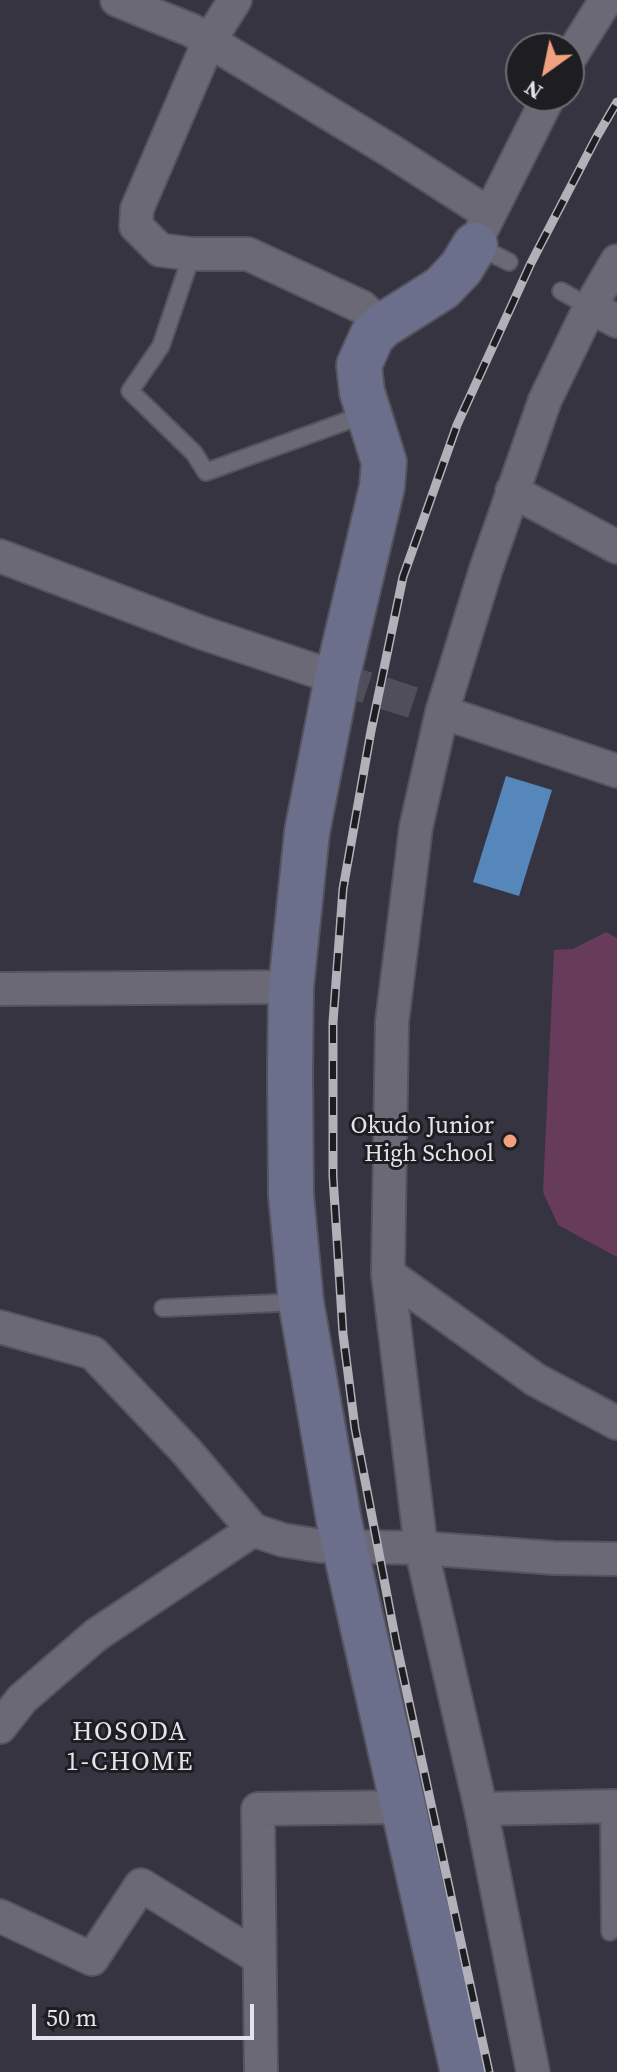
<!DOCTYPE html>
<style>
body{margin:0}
#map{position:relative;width:617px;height:2072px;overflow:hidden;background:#363440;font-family:"Source Serif 4",serif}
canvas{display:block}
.north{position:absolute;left:505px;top:32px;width:80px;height:80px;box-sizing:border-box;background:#1e1d22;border:2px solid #6d6c72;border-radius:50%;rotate:213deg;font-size:22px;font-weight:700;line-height:32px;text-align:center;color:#e4e2ea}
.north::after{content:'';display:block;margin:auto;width:28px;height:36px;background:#f1a17d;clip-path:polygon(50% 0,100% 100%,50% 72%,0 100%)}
.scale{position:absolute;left:32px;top:2004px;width:222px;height:36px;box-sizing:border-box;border:4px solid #e4e2ea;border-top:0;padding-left:10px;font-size:24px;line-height:28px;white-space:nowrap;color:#e4e2ea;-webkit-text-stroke:6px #1e1d22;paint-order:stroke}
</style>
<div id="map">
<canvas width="617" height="2072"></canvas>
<div class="north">N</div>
<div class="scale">50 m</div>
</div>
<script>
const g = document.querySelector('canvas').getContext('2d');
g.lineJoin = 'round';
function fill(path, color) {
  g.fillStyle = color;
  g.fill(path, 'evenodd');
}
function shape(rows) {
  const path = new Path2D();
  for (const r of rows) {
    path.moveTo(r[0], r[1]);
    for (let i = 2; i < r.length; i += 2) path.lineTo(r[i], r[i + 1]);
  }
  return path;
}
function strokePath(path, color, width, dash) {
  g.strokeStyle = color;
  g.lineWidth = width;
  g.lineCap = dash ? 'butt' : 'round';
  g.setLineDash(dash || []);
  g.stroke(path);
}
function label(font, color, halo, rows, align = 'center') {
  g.font = font + ' "Source Serif 4",serif';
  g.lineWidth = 6;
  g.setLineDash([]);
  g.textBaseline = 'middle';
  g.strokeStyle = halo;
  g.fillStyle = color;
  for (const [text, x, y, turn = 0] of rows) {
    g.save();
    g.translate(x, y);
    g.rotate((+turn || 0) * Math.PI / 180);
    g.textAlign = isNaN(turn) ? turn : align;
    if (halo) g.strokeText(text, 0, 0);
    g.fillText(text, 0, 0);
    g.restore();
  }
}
fill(shape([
 [606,932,617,938,617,1257,558,1225,543,1192,554,950,573,949]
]), '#673c5b');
fill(shape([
 [506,776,552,790,519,896,473,882]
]), '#5587ba');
strokePath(shape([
 [337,678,442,712]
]), '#504e5a', 32, [32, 16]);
const lane = shape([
 [475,245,509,262],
 [192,254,161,346,130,391,194,453,206,472,366,414],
 [561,291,590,307],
 [163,1308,300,1302],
 [609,1806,610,1932]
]);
const street = shape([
 [117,0,191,30,391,151,489,214],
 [235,0,209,41,137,209,136,226,160,250,192,254,248,254,362,307,382,326],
 [569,59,606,0],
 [481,231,549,96],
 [590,307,617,321],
 [512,491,617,547],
 [0,556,200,632,337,678],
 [442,712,617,771],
 [0,989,291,987],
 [388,1274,536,1380,617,1423],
 [0,1327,93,1353,187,1452,253,1530,283,1540,321,1546,421,1548,554,1558,617,1559],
 [0,1727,22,1699,96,1635,253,1530],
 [481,1809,617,1806],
 [0,1916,92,1959,141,1885,258,1957],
 [261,2072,258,1809,402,1807],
 [533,2072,481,1809,421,1548,388,1274,392,1022,416,827,442,712,486,569,545,400,590,307,617,261]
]);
const secondary = shape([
 [463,2072,339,1521,301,1302,291,1195,290,1073,291,987,307,832,337,678,382,487,384,462,362,392,359,365,372,336,382,326,442,288,461,268,475,245]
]);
strokePath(lane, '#55535d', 20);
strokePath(street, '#55535d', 36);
strokePath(secondary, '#55535d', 48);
strokePath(lane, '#6b6976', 16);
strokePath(street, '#6b6976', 32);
strokePath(secondary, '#6b6f8c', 44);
const rail = shape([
 [489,2072,396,1642,355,1428,343,1334,333,1176,333,1022,343,889,371,731,403,577,457,425,531,263,596,138,617,102]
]);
strokePath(rail, '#b2b0b9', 9);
strokePath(rail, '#1e1d22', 6, [18]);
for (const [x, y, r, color] of [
 [510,1141,8,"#f1a17d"]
]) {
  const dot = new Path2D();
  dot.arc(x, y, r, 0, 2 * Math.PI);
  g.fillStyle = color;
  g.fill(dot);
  strokePath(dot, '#1e1d22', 3);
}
label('24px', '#e4e2ea', '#1e1d22', [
 ["Okudo Junior",494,1127],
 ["High School",494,1155]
], 'right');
g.letterSpacing = '2px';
label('26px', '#e4e2ea', '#1e1d22', [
 ["HOSODA",130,1733],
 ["1-CHOME",130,1763]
]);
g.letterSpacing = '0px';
</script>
